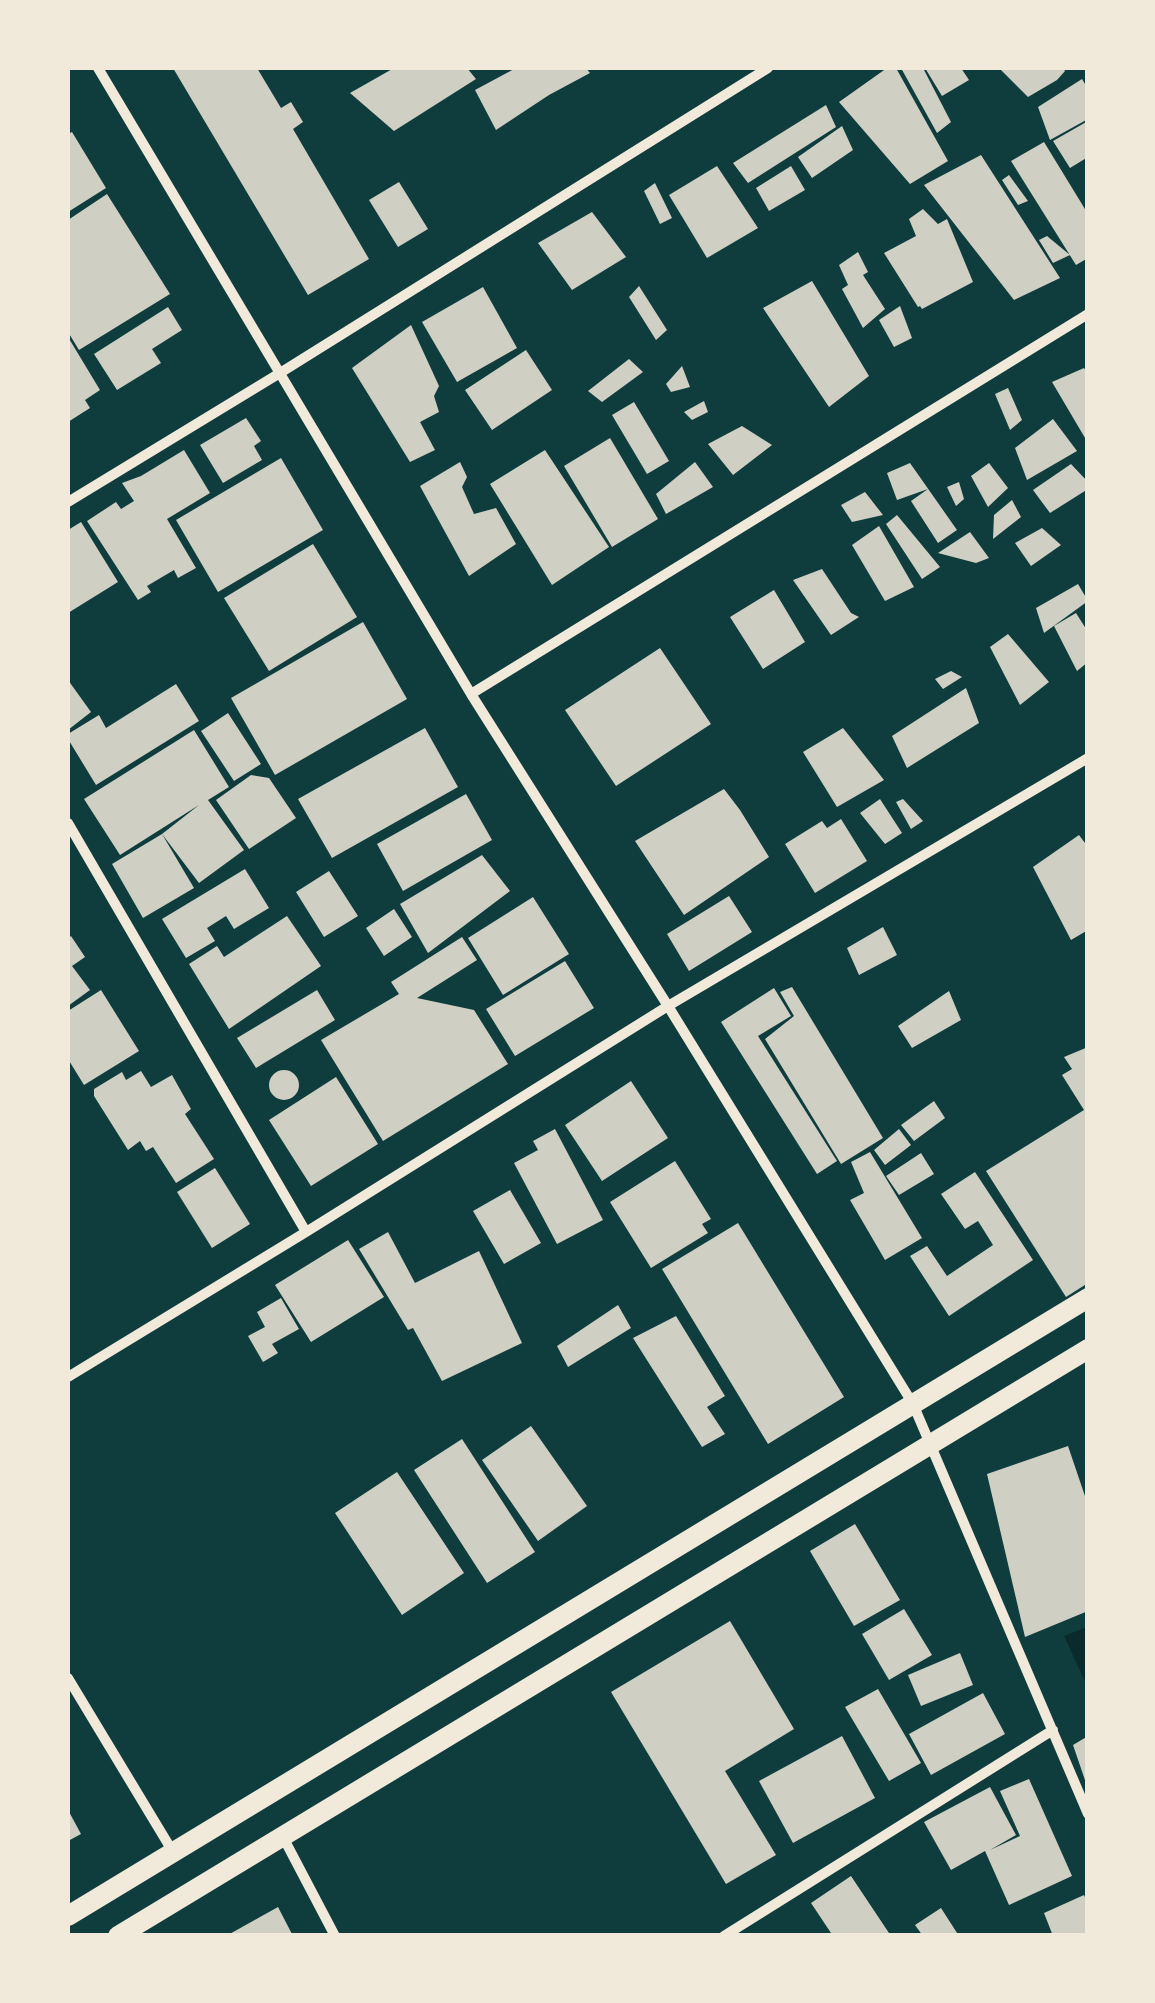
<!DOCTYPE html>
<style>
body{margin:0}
#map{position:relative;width:1155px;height:2003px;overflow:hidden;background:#0f3d3e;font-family:Lato,sans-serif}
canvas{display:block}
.frame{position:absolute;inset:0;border:70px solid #f1e9da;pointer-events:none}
</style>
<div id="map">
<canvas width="1155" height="2003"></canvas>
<div class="frame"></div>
</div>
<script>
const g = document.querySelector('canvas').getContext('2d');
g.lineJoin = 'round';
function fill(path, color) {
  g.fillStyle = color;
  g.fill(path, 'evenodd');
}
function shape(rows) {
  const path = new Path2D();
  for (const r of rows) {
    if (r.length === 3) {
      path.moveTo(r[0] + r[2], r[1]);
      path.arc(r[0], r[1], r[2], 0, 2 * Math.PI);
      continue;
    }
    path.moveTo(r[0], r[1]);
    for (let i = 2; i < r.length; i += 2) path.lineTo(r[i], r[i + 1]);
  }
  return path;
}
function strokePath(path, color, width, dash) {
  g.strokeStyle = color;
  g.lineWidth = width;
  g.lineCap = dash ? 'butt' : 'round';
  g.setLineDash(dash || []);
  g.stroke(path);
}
fill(shape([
 [1087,1627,1087,1686,1064,1636]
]), '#0a2a2b');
fill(shape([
 [173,68,257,68,281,108,291,102,303,122,293,129,369,259,308,295],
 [394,68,467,68,476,79,394,131,350,93],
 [516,68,586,68,590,73,549,95,496,130,475,90],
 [887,68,896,68,948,161,910,184,839,102],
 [901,68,923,68,951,122,937,133],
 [925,68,961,68,969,80,942,96],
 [999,68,1063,68,1065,71,1057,80,1028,97],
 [1082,79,1088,89,1088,119,1050,140,1038,107],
 [826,105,836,127,748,183,733,163],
 [1088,121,1088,157,1070,168,1053,141],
 [842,126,853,150,812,178,798,157],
 [72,132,106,188,68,212,68,134],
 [1044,142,1088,214,1088,258,1076,265,1011,161],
 [981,155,1060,278,1014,300,924,185],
 [717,166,758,228,707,258,669,195],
 [791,166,805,190,769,211,756,188],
 [1009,175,1028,201,1018,205,1002,180],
 [399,182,428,229,398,247,369,200],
 [655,183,672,218,660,224,644,191],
 [107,194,170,294,79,350,68,332,68,220],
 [923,209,938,224,947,219,973,282,922,309,920,306,918,307,884,253,916,236,909,219],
 [592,212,626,257,572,290,538,243],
 [1047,236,1070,255,1053,263,1039,240],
 [858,252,868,272,863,275,885,309,863,328,842,289,848,285,839,265],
 [812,281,869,376,829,407,763,308],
 [639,286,667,330,656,340,629,297],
 [483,287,517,348,457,382,422,322],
 [900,306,912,338,894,347,879,320],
 [168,307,182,330,152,349,161,363,117,390,94,354],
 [411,325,439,386,434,396,439,412,420,422,435,450,410,462,352,368],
 [68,337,100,390,85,400,90,408,68,422],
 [526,350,552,390,492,430,465,390],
 [629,359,643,372,602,402,588,391],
 [682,366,690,387,671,392,666,384],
 [1084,368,1088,374,1088,443,1052,382],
 [1008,388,1022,420,1010,430,995,394],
 [704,401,708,412,692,420,684,412],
 [634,402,669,461,647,474,612,415],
 [246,418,261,441,254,446,262,460,223,483,200,445],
 [1053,419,1077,451,1027,480,1015,448],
 [742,426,772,445,733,475,708,444],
 [610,438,658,519,612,547,564,466],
 [184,450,210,493,167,519,196,568,178,578,174,570,147,586,151,592,138,600,87,521,116,502,121,509,134,501,122,483,141,476],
 [545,450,609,547,552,585,490,484],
 [281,458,323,530,218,592,176,520],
 [460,462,467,477,462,487,474,514,496,508,516,544,469,576,420,486],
 [695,462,713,487,666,514,656,494],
 [910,463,957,530,938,543,911,501,928,489,897,500,887,473],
 [989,463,1008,488,988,507,971,476],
 [1071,464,1088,482,1088,489,1050,513,1033,490],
 [959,482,964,499,956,506,947,487],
 [865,492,883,515,852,522,841,505],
 [1012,500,1021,517,993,539,994,515],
 [897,515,940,567,922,579,886,524],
 [81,522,118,582,68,613,68,530],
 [879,526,914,587,885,601,852,545],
 [1042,528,1061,545,1031,566,1015,543],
 [970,532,989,558,976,563,938,553],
 [313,544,357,617,269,671,224,598],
 [822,569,851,613,859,617,831,635,793,580],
 [1078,584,1088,601,1044,633,1036,608],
 [774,590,805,642,763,669,730,617],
 [1076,613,1088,632,1088,662,1077,671,1054,626],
 [363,622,407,699,275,775,231,698],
 [1008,634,1049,682,1020,705,990,647],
 [660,648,711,724,616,786,565,710],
 [951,671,962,677,943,689,935,679],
 [68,680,91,712,68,730],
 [176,684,199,721,96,785,68,739,68,734,99,715,106,728],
 [966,688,979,723,907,768,892,736],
 [228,713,261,764,234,781,201,731],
 [425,728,458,787,332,858,298,799],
 [843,728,884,780,837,807,803,752],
 [194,730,229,787,208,800,244,850,199,883,162,834,199,805,120,855,84,799],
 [251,775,269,778,296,818,249,849,216,800],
 [724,789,740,810,769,857,684,915,635,841],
 [466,794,492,840,403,891,377,844],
 [880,799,902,833,885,844,860,813],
 [903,799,923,821,911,829,896,802],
 [841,819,867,861,815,893,785,844,822,821,827,828],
 [162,834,194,888,143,918,112,864],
 [1079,835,1088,847,1088,930,1071,940,1033,867],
 [482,855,510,891,428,953,400,904],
 [245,869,269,908,234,929,226,916,207,928,215,941,186,958,162,919],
 [329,871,358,916,324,937,296,892],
 [729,896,752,932,689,971,667,934],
 [533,897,569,954,503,995,468,938],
 [394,909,412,937,384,956,366,928],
 [287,916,321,966,229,1029,189,964,217,946,224,957],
 [883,927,897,955,859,975,847,948],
 [71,936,85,957,72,966,90,990,68,1006,68,939],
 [462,937,477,960,417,998,474,1010,508,1064,383,1141,321,1040,399,994,391,982],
 [565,961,594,1008,515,1056,486,1009],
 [792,987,883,1138,841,1164,765,1039,794,1016,780,992],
 [774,988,791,1016,758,1036,837,1161,817,1174,721,1022],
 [101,990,139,1051,84,1085,68,1059,68,1011],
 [317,990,335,1020,256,1068,237,1038],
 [949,991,961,1020,912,1048,898,1026],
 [1088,1047,1088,1283,1066,1297,986,1171,1084,1110,1062,1075,1072,1069,1064,1057],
 [284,1085,15],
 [141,1071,151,1087,172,1075,191,1109,185,1114,214,1159,176,1183,153,1147,146,1151,140,1141,128,1150,94,1096,94,1089,122,1072,126,1080],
 [336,1077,378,1144,311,1186,269,1120],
 [631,1081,668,1138,602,1181,565,1125],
 [934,1101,945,1118,914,1141,901,1125],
 [555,1129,603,1220,557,1244,514,1163,538,1150,533,1141],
 [899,1129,911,1145,885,1165,874,1150],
 [870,1152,922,1238,885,1260,850,1200,864,1193,851,1162],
 [921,1153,934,1174,899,1195,886,1176],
 [675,1161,711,1219,702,1224,708,1233,651,1268,610,1202],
 [215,1168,250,1224,212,1248,177,1192],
 [975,1172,1033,1260,949,1316,910,1256,927,1246,947,1276,993,1245,978,1221,965,1229,941,1194],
 [510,1190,541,1243,504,1264,473,1211],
 [738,1223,844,1397,768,1444,662,1269],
 [388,1232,415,1283,479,1251,522,1343,442,1381,413,1328,408,1330,359,1249],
 [348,1240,384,1297,311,1342,275,1285],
 [281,1298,299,1329,272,1344,278,1353,263,1362,248,1336,265,1327,257,1312],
 [618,1305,631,1328,568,1367,557,1346],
 [676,1316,725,1396,707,1407,725,1434,702,1447,633,1338],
 [531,1426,587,1506,538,1541,482,1460],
 [462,1439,535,1552,487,1583,414,1470],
 [1068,1446,1088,1505,1088,1611,1025,1637,987,1474],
 [397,1472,464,1573,402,1615,335,1513],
 [855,1524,900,1600,854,1626,810,1551],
 [904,1609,932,1655,889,1680,862,1634],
 [730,1621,794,1729,725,1771,776,1855,726,1884,611,1692],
 [960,1653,973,1685,921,1706,908,1675],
 [878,1689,921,1763,889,1781,845,1707],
 [983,1693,1005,1734,931,1775,909,1734],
 [842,1736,875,1798,793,1843,759,1781],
 [1088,1736,1088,1786,1087,1786,1073,1745],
 [1029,1779,1072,1876,1009,1905,985,1851,951,1870,924,1822,990,1787,1016,1835,990,1850,1020,1836,1000,1791],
 [68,1810,81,1834,68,1841],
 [851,1876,891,1936,833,1936,811,1903],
 [1084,1895,1088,1904,1088,1936,1053,1936,1044,1913],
 [278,1907,293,1936,226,1936],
 [941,1908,959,1936,923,1936,915,1925]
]), '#cfcfc3');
strokePath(shape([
 [98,68,471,694,668,1006,913,1404,1088,1814],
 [68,502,280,373,768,68],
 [471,694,1088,314],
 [68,823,306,1232],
 [68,1377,306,1232,668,1006,1088,758],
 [68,1678,173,1852],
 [283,1837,335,1936],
 [724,1936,1053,1730]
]), '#f1e9da', 10);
strokePath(shape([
 [68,1916,1088,1298],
 [118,1936,1088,1349]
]), '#f1e9da', 20);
</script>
